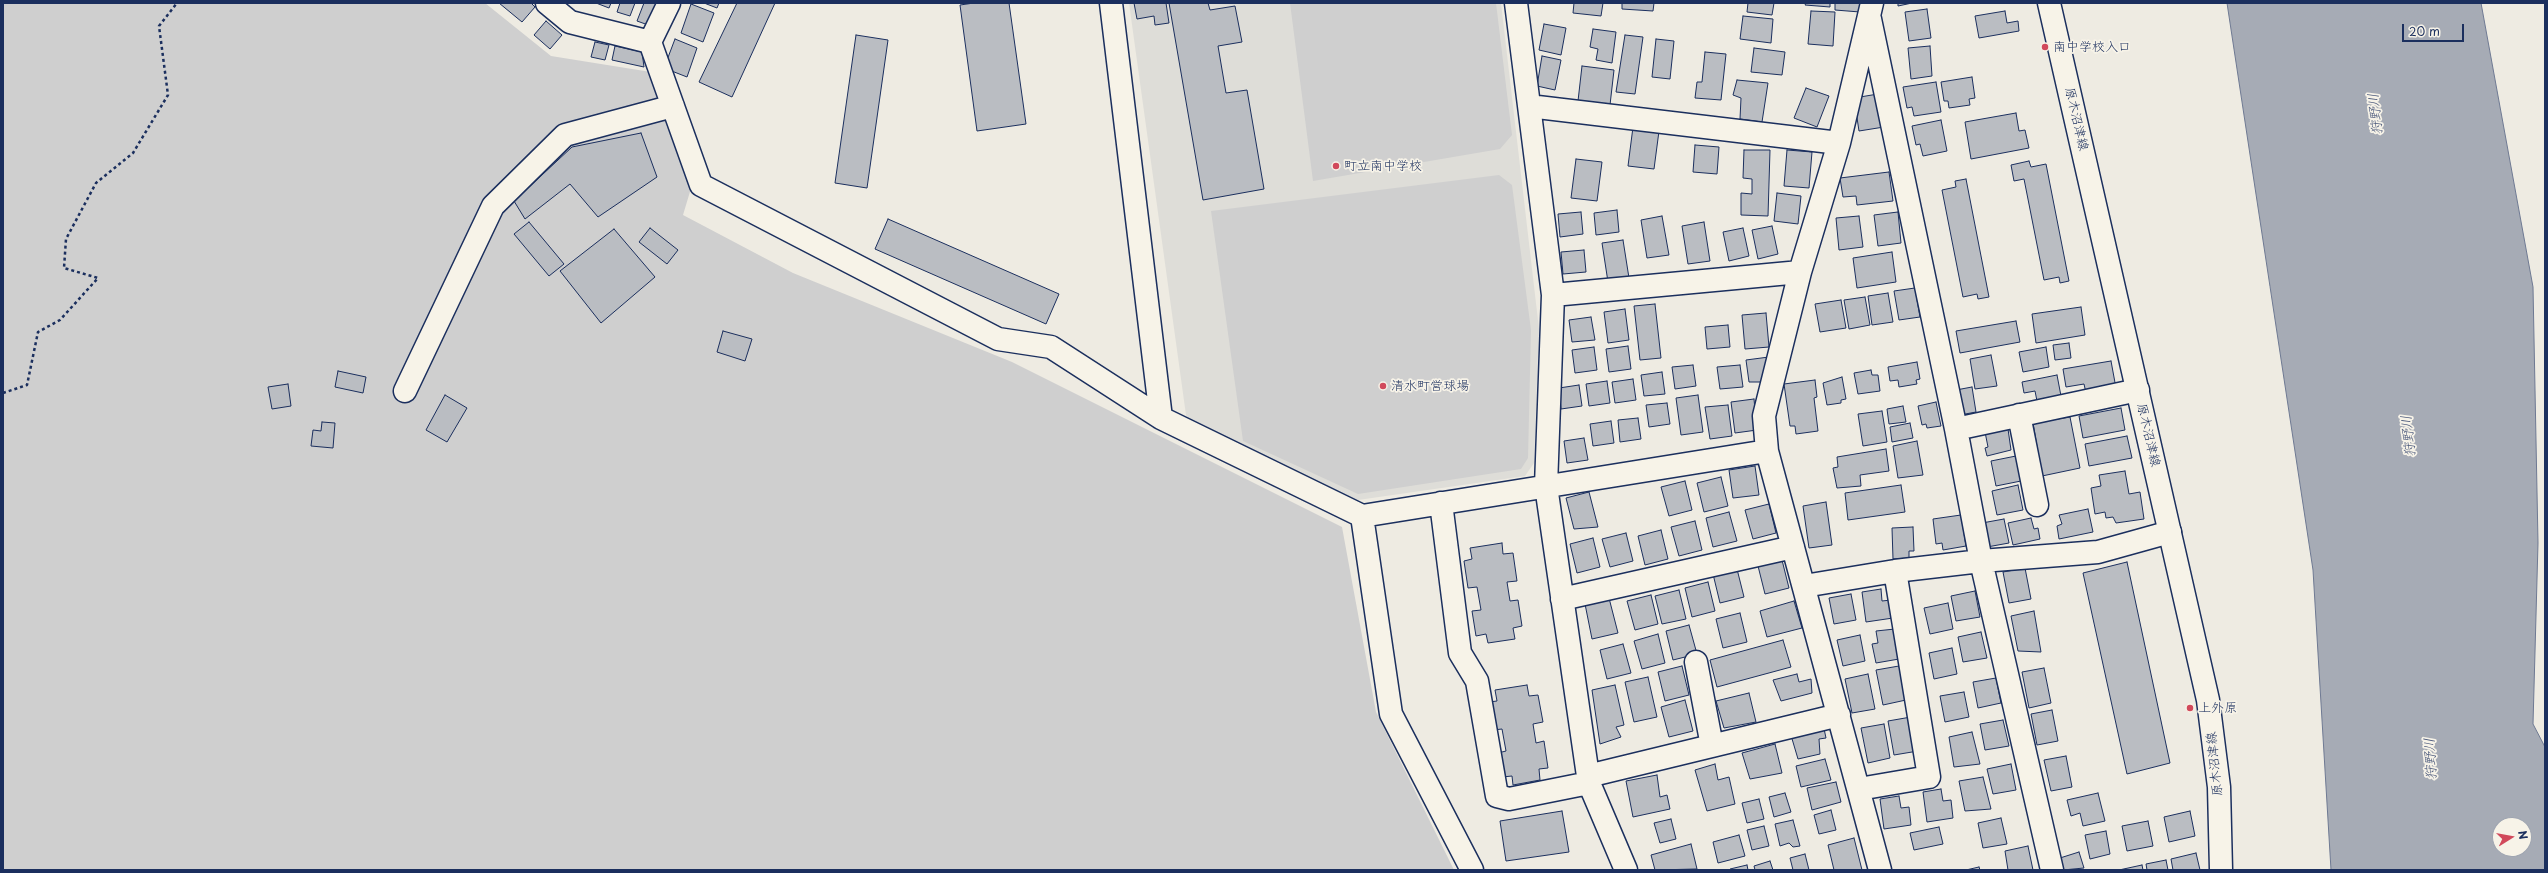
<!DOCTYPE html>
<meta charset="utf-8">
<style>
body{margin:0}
#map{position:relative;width:2548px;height:873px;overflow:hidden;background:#eeebe2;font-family:"Playpen Sans",sans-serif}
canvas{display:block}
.frame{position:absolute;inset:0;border:4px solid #1b2f5e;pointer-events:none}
.north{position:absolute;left:2492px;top:817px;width:40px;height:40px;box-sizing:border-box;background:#f7f3e8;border:1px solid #9fa5b1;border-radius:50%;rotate:79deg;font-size:11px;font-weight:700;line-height:16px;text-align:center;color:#1b2f5e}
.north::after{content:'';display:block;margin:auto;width:14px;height:18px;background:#d1495b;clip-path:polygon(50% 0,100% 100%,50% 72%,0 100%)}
.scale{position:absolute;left:2402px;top:24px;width:62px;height:18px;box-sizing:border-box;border:2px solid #1b2f5e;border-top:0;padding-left:5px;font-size:12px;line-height:14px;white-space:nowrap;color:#1b2f5e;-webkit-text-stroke:3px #f7f3e8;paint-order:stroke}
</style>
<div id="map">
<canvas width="2548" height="873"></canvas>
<div class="frame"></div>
<div class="north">N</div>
<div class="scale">20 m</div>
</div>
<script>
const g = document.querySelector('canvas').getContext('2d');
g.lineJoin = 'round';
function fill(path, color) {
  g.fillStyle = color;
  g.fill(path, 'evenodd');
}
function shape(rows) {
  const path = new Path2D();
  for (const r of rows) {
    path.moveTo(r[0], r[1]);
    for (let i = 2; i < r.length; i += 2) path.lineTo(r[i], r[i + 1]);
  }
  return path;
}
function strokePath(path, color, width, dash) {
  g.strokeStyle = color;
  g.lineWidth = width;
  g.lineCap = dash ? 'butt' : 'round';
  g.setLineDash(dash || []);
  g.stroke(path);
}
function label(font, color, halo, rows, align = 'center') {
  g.font = font + ' "Playpen Sans","Klee One",sans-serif';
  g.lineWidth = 3.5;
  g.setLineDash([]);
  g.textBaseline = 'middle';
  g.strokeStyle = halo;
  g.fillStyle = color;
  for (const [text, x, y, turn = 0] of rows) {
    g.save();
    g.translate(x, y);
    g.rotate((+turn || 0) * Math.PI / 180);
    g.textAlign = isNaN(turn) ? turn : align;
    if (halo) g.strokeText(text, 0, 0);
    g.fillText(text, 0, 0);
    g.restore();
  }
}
fill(shape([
 [1129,3,1501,3,1539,329,1534,463,1525,476,1358,500,1196,428,1186,415]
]), '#deddd8');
fill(shape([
 [3,3,485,3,551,56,657,73,692,185,683,215,793,273,1012,362,1342,527,1376,712,1454,870,3,870],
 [1290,3,1496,3,1512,135,1500,149,1313,181],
 [1499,175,1512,185,1531,330,1528,458,1521,469,1358,494,1243,441,1211,211]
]), '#cfcfcf');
const water = shape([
 [2227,3,2481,3,2533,287,2538,543,2533,724,2545,747,2545,870,2331,870,2313,570,2227,3],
 [2500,825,2524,825,2524,849,2500,849,2500,825]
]);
fill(water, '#a6abb5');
strokePath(water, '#6e7992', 1);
const building = shape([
 [499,3,531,3,535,7,522,22,499,3],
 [596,3,611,3,609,8,596,3],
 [620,3,635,3,630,16,617,12,620,3],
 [644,3,660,3,651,26,637,21,644,3],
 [704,3,719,3,717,8,704,3],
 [737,3,775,3,732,97,699,82,737,3],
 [974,3,1009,3,1026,124,977,131,960,5,974,3],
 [1134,3,1166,3,1169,23,1155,25,1154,16,1137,19,1134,3],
 [1169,3,1208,3,1210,10,1235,6,1242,42,1218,46,1226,93,1247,90,1264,189,1203,200,1169,3],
 [1574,3,1603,3,1601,16,1573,13,1574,3],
 [1622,3,1654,3,1653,11,1622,9,1622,3],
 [1748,3,1774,3,1772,15,1747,12,1748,3],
 [1806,3,1830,3,1830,7,1805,5,1806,3],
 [1835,3,1860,3,1860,12,1835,10,1835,3],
 [1898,3,1912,3,1898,6,1898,3],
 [691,4,714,13,703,42,681,33,691,4],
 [1927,9,1931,38,1909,41,1905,12,1927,9],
 [1811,11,1835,12,1833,46,1808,44,1811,11],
 [2005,11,2007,23,2018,21,2019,31,1979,38,1975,16,2005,11],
 [1743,16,1773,19,1771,43,1740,39,1743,16],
 [546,21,562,35,550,49,534,35,546,21],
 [1544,24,1566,28,1561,55,1539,50,1544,24],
 [1593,29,1616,32,1612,63,1596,60,1598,49,1590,47,1593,29],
 [856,35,888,40,867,188,835,183,856,35],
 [1625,35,1643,37,1635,94,1616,92,1625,35],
 [675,39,697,48,687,77,664,68,675,39],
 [1656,39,1674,41,1670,79,1652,77,1656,39],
 [595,42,609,45,605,60,591,57,595,42],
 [615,46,642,52,644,67,612,60,615,46],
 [1930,46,1932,76,1911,79,1908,48,1930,46],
 [1754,48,1785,52,1782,75,1751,72,1754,48],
 [1705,52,1726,54,1721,100,1695,98,1697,82,1702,82,1705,52],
 [1542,56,1561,60,1555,90,1537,86,1542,56],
 [1582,66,1614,70,1610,105,1578,101,1582,66],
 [1972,77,1975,98,1969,99,1970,105,1949,108,1948,101,1944,101,1941,82,1972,77],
 [1737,80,1768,83,1762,122,1740,119,1741,98,1733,95,1737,80],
 [1936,82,1941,112,1914,116,1912,107,1907,108,1903,87,1936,82],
 [1806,88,1829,96,1817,127,1794,118,1806,88],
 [1878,94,1884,127,1859,131,1854,98,1878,94],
 [2016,113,2019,131,2025,130,2029,148,1971,159,1965,122,2016,113],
 [1941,120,1947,151,1923,156,1920,144,1916,145,1912,126,1941,120],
 [1633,127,1659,131,1654,169,1628,166,1633,127],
 [641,133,657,177,598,217,570,184,525,219,514,201,572,147,641,133],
 [1695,145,1719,147,1717,174,1693,172,1695,145],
 [1744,150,1770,150,1768,216,1741,215,1741,193,1752,194,1752,179,1743,178,1744,150],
 [1787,150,1812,152,1809,188,1784,186,1787,150],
 [1576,159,1602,162,1597,201,1571,198,1576,159],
 [2029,161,2031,167,2046,164,2069,281,2060,283,2059,277,2044,280,2024,179,2014,181,2011,165,2029,161],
 [1889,172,1893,201,1857,205,1856,196,1843,197,1840,178,1889,172],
 [1966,179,1989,297,1978,299,1977,294,1963,297,1942,190,1956,187,1955,181,1966,179],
 [1777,193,1801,196,1798,224,1774,221,1777,193],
 [1617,210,1619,232,1596,235,1594,213,1617,210],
 [1581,212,1583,234,1560,237,1558,214,1581,212],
 [1898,212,1901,243,1878,246,1874,215,1898,212],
 [1662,216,1669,255,1647,258,1641,220,1662,216],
 [1859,216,1863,247,1839,250,1836,218,1859,216],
 [888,219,1059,294,1046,324,875,249,888,219],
 [529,222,564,264,549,276,514,234,529,222],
 [1704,222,1710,261,1688,264,1682,226,1704,222],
 [1772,226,1778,254,1758,259,1752,230,1772,226],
 [650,228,678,250,667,264,639,242,650,228],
 [1743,228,1749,256,1729,261,1723,232,1743,228],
 [614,229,655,277,601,323,560,271,614,229],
 [1623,240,1629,278,1608,282,1602,243,1623,240],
 [1584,250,1586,272,1563,274,1561,252,1584,250],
 [1892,252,1896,282,1857,288,1853,258,1892,252],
 [1915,288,1920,317,1899,320,1894,291,1915,288],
 [1888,293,1893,322,1872,325,1868,296,1888,293],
 [1865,297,1870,325,1849,329,1844,300,1865,297],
 [1841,300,1846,328,1820,332,1815,304,1841,300],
 [1655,304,1661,358,1640,360,1634,306,1655,304],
 [2081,307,2085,335,2036,343,2032,314,2081,307],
 [1625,309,1629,340,1608,343,1604,312,1625,309],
 [1766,313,1769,347,1745,349,1742,315,1766,313],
 [1591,317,1595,340,1572,342,1569,320,1591,317],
 [2016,321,2020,342,1960,353,1956,331,2016,321],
 [1728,325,1730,347,1707,349,1705,327,1728,325],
 [723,331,752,339,745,361,717,352,723,331],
 [2069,343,2071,358,2055,360,2053,345,2069,343],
 [1628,346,1631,369,1609,372,1606,349,1628,346],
 [1594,347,1597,370,1575,373,1572,350,1594,347],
 [2046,347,2049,367,2023,372,2019,352,2046,347],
 [1991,355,1997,386,1975,389,1970,359,1991,355],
 [1769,357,1764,382,1749,382,1746,360,1769,357],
 [2111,361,2116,388,2086,393,2084,384,2066,387,2063,369,2111,361],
 [1917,362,1920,379,1916,380,1917,384,1899,387,1898,380,1890,381,1888,367,1917,362],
 [1693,365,1696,386,1675,389,1672,367,1693,365],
 [1740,365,1743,387,1720,389,1717,367,1740,365],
 [1871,370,1872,375,1878,375,1880,391,1858,394,1854,373,1871,370],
 [338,371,366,377,363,393,335,387,338,371],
 [1662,372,1665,394,1644,396,1641,375,1662,372],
 [2057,375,2061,396,2037,401,2035,391,2024,393,2022,382,2057,375],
 [1842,377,1846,399,1841,400,1841,403,1827,405,1823,383,1842,377],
 [1633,379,1636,400,1615,403,1612,382,1633,379],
 [1815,380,1817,397,1814,398,1818,431,1796,434,1795,426,1790,426,1784,384,1815,380],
 [1607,381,1610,403,1589,406,1586,384,1607,381],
 [288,384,291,406,272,409,268,387,288,384],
 [1579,385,1582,406,1561,409,1559,388,1579,385],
 [1972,387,1976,412,1960,415,1956,390,1972,387],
 [445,395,467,408,447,442,426,430,445,395],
 [1698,395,1703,432,1681,435,1676,398,1698,395],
 [1754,399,1757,430,1735,433,1731,402,1754,399],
 [1936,402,1941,426,1927,428,1926,424,1922,425,1918,406,1936,402],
 [1667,403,1670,424,1649,427,1646,405,1667,403],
 [1728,405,1732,436,1710,439,1705,407,1728,405],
 [1903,406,1906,422,1889,424,1887,409,1903,406],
 [2121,408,2125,430,2083,438,2079,416,2121,408],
 [1882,411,1887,442,1863,446,1858,414,1882,411],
 [2070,417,2080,468,2042,476,2033,423,2070,417],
 [1638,418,1641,439,1620,442,1618,420,1638,418],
 [1611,421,1614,443,1593,446,1590,424,1611,421],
 [322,422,335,423,333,448,311,446,313,430,321,431,322,422],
 [1910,423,1913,438,1892,442,1890,427,1910,423],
 [2008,429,2011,450,1987,456,1985,448,1988,447,1985,432,2008,429],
 [2127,436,2132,458,2089,466,2085,444,2127,436],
 [1584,438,1588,460,1567,463,1564,441,1584,438],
 [1917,441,1923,475,1898,478,1893,446,1917,441],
 [1886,449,1889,471,1860,475,1861,486,1837,488,1833,468,1838,467,1837,457,1886,449],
 [2016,456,2021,481,1996,486,1991,461,2016,456],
 [1755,466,1759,495,1733,498,1729,470,1755,466],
 [2125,471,2129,494,2140,492,2144,519,2116,523,2113,517,2106,518,2105,512,2095,514,2091,488,2101,486,2099,475,2125,471],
 [1721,477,1728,506,1704,512,1697,483,1721,477],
 [1685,481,1692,510,1669,516,1661,487,1685,481],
 [1901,485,1905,512,1848,520,1845,493,1901,485],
 [2018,485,2023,510,1997,515,1992,491,2018,485],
 [1589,492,1598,527,1574,529,1566,498,1589,492],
 [1826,502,1832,545,1809,548,1803,506,1826,502],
 [1769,504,1776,533,1753,539,1745,510,1769,504],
 [2088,509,2093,532,2059,539,2057,526,2062,524,2059,515,2088,509],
 [1729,512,1737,541,1713,547,1706,518,1729,512],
 [1961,515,1966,546,1943,550,1942,543,1936,544,1933,519,1961,515],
 [2031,518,2034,529,2038,528,2040,539,2013,545,2008,523,2031,518],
 [2004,519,2009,543,1987,547,1982,523,2004,519],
 [1695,521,1702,550,1679,556,1671,527,1695,521],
 [1913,527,1914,551,1909,551,1909,558,1893,559,1892,528,1913,527],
 [1661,530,1668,559,1645,565,1638,536,1661,530],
 [1626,533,1633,561,1610,567,1602,539,1626,533],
 [1593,538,1600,567,1577,573,1570,544,1593,538],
 [1502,543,1503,554,1513,553,1517,581,1507,582,1510,601,1518,600,1522,626,1513,628,1515,639,1488,643,1486,634,1476,636,1472,611,1481,610,1477,587,1468,588,1464,561,1472,559,1470,548,1502,543],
 [1782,560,1789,588,1765,594,1758,566,1782,560],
 [2127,562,2170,763,2127,774,2083,573,2127,562],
 [2025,568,2031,599,2009,603,2003,572,2025,568],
 [1737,569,1744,597,1720,603,1713,574,1737,569],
 [1708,582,1715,611,1692,617,1685,588,1708,582],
 [1881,589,1882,601,1891,600,1893,618,1866,622,1862,592,1881,589],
 [1679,590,1686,619,1662,624,1655,596,1679,590],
 [1975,591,1980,617,1956,621,1951,596,1975,591],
 [1851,594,1856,620,1834,624,1829,598,1851,594],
 [1651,595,1658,624,1635,630,1627,601,1651,595],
 [1609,598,1618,633,1592,639,1585,604,1609,598],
 [1794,601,1802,628,1767,637,1760,611,1794,601],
 [1948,603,1953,629,1930,634,1924,608,1948,603],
 [2034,611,2041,652,2018,651,2011,616,2034,611],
 [1740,613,1747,642,1723,648,1716,619,1740,613],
 [1689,625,1697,654,1673,660,1666,631,1689,625],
 [1895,629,1899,659,1876,663,1872,644,1878,643,1876,631,1895,629],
 [1981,632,1987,658,1963,662,1958,637,1981,632],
 [1658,634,1665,663,1642,669,1634,641,1658,634],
 [1860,635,1865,661,1843,666,1837,640,1860,635],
 [1783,640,1791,667,1717,687,1710,660,1783,640],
 [1623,644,1631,673,1607,679,1600,650,1623,644],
 [1952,648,1957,674,1934,679,1929,653,1952,648],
 [1682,666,1689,695,1665,701,1658,672,1682,666],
 [1899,666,1906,700,1883,705,1876,670,1899,666],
 [2044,668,2051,703,2029,708,2022,672,2044,668],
 [1797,674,1799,682,1811,679,1812,693,1781,701,1773,680,1797,674],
 [1868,674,1875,709,1852,713,1845,679,1868,674],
 [1648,677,1657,717,1634,722,1625,682,1648,677],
 [1996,678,2001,703,1978,708,1973,682,1996,678],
 [1527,685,1529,696,1538,695,1543,722,1533,724,1536,743,1544,741,1548,768,1539,769,1540,780,1513,785,1512,776,1502,777,1498,753,1506,751,1502,729,1493,730,1489,702,1497,701,1495,690,1527,685],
 [1615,685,1624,725,1616,727,1621,737,1600,744,1592,690,1615,685],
 [1964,692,1969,717,1945,722,1940,696,1964,692],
 [1749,693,1756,722,1724,728,1716,701,1749,693],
 [1685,700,1693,731,1669,737,1661,707,1685,700],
 [2052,710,2058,741,2037,745,2031,714,2052,710],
 [1911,717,1918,751,1894,755,1888,721,1911,717],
 [2003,720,2009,746,1985,750,1980,724,2003,720],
 [1823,724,1826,738,1819,739,1820,754,1798,759,1790,732,1823,724],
 [1884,724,1890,758,1868,763,1861,728,1884,724],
 [1972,732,1980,764,1954,767,1949,737,1972,732],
 [1775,744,1782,773,1750,779,1742,753,1775,744],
 [2066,756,2072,787,2051,791,2044,760,2066,756],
 [1825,759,1831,780,1801,787,1796,766,1825,759],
 [1715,764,1718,780,1729,777,1735,804,1707,811,1695,770,1715,764],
 [2011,764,2016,790,1993,794,1987,769,2011,764],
 [1657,775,1660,797,1667,795,1670,809,1633,817,1626,781,1657,775],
 [1983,777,1991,809,1965,811,1959,781,1983,777],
 [1836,782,1841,802,1812,810,1807,788,1836,782],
 [1941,789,1943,801,1951,800,1953,818,1927,822,1923,792,1941,789],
 [1785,793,1791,812,1774,817,1769,797,1785,793],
 [2098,793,2105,821,2083,826,2080,813,2071,816,2067,800,2098,793],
 [1899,796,1901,808,1909,807,1911,825,1884,829,1880,799,1899,796],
 [1759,799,1764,819,1747,823,1742,803,1759,799],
 [1831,810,1836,830,1819,834,1814,815,1831,810],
 [1562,811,1569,852,1506,861,1500,821,1562,811],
 [2190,811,2195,836,2169,842,2164,817,2190,811],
 [2001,818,2007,844,1983,848,1978,823,2001,818],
 [1671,819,1676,839,1660,843,1654,823,1671,819],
 [1793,820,1800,846,1793,847,1789,843,1780,846,1775,824,1793,820],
 [2148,821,2153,846,2127,851,2122,826,2148,821],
 [1764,826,1769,846,1752,850,1747,830,1764,826],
 [1939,827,1943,844,1914,850,1910,833,1939,827],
 [2106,831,2110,854,2090,859,2085,835,2106,831],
 [1739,835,1745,856,1718,863,1713,842,1739,835],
 [1854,838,1862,870,1834,870,1828,845,1854,838],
 [1691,844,1697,869,1655,870,1651,855,1691,844],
 [2028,846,2033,870,2008,870,2005,851,2028,846],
 [2079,852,2084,868,2063,870,2060,858,2079,852],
 [2196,853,2200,870,2173,870,2171,859,2196,853],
 [1805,854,1809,870,1793,870,1790,858,1805,854],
 [2166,860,2168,870,2147,870,2146,864,2166,860],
 [1770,861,1773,870,1755,870,1754,866,1770,861],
 [1747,865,1748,870,1730,870,1730,869,1747,865],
 [2142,865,2143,870,2119,870,2142,865],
 [1979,867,1980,870,1966,870,1979,867]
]);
fill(building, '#babdc2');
strokePath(building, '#1b2f5e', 1);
const minor = shape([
 [547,3,570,22,650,42,701,185,998,339,1051,347,1161,418],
 [1111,3,1161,418,1362,516,1767,451],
 [1516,3,1553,295,1546,486,1589,783,1626,870],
 [1872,3,1839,143,1800,272,1764,416,1767,451,1880,870],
 [1870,19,1956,429,1981,561,2052,870],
 [650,42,669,3],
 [1529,106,1839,143],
 [1553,295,1800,272],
 [405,391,493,206,565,135,673,106],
 [2019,415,2037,505],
 [1956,429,2138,390],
 [1441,503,1460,653,1477,681,1497,796,1509,799,1589,783],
 [1362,516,1391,714,1472,870],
 [1804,586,1895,571,1981,561,2098,552,2170,532],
 [1562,599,1793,547],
 [1696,662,1712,746],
 [1588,776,1839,715],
 [1859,789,1929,777,1895,571]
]);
const major = shape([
 [2049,3,2208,700,2219,787,2221,870]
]);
strokePath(minor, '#1b2f5e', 25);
strokePath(major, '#1b2f5e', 25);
strokePath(shape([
 [3,393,27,385,38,332,60,320,98,278,64,268,66,239,96,183,133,153,168,95,159,26,177,3]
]), '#1b2f5e', 2.5, [3, 3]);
strokePath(minor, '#f7f3e8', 22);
strokePath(major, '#f7f3e8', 22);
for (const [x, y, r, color] of [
 [2045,47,4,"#d1495b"],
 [1336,166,4,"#d1495b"],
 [1383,386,4,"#d1495b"],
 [2190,708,4,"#d1495b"]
]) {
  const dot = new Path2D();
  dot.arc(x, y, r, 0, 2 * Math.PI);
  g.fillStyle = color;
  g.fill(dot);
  strokePath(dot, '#f7f3e8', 1.5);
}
label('13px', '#1b2f5e', '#f7f3e8', [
 ["南中学校入口",2053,47],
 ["町立南中学校",1344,166],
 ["清水町営球場",1391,386],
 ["上外原",2198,708]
], 'left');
label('13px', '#1b2f5e', '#f7f3e8', [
 ["原木沼津線",2076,119,77],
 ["原木沼津線",2148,435,77],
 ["原木沼津線",2215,764,-96]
]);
label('italic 14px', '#455478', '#f7f3e8', [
 ["狩野川",2376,114,-96],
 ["狩野川",2409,436,-96],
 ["狩野川",2431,759,-93]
]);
</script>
